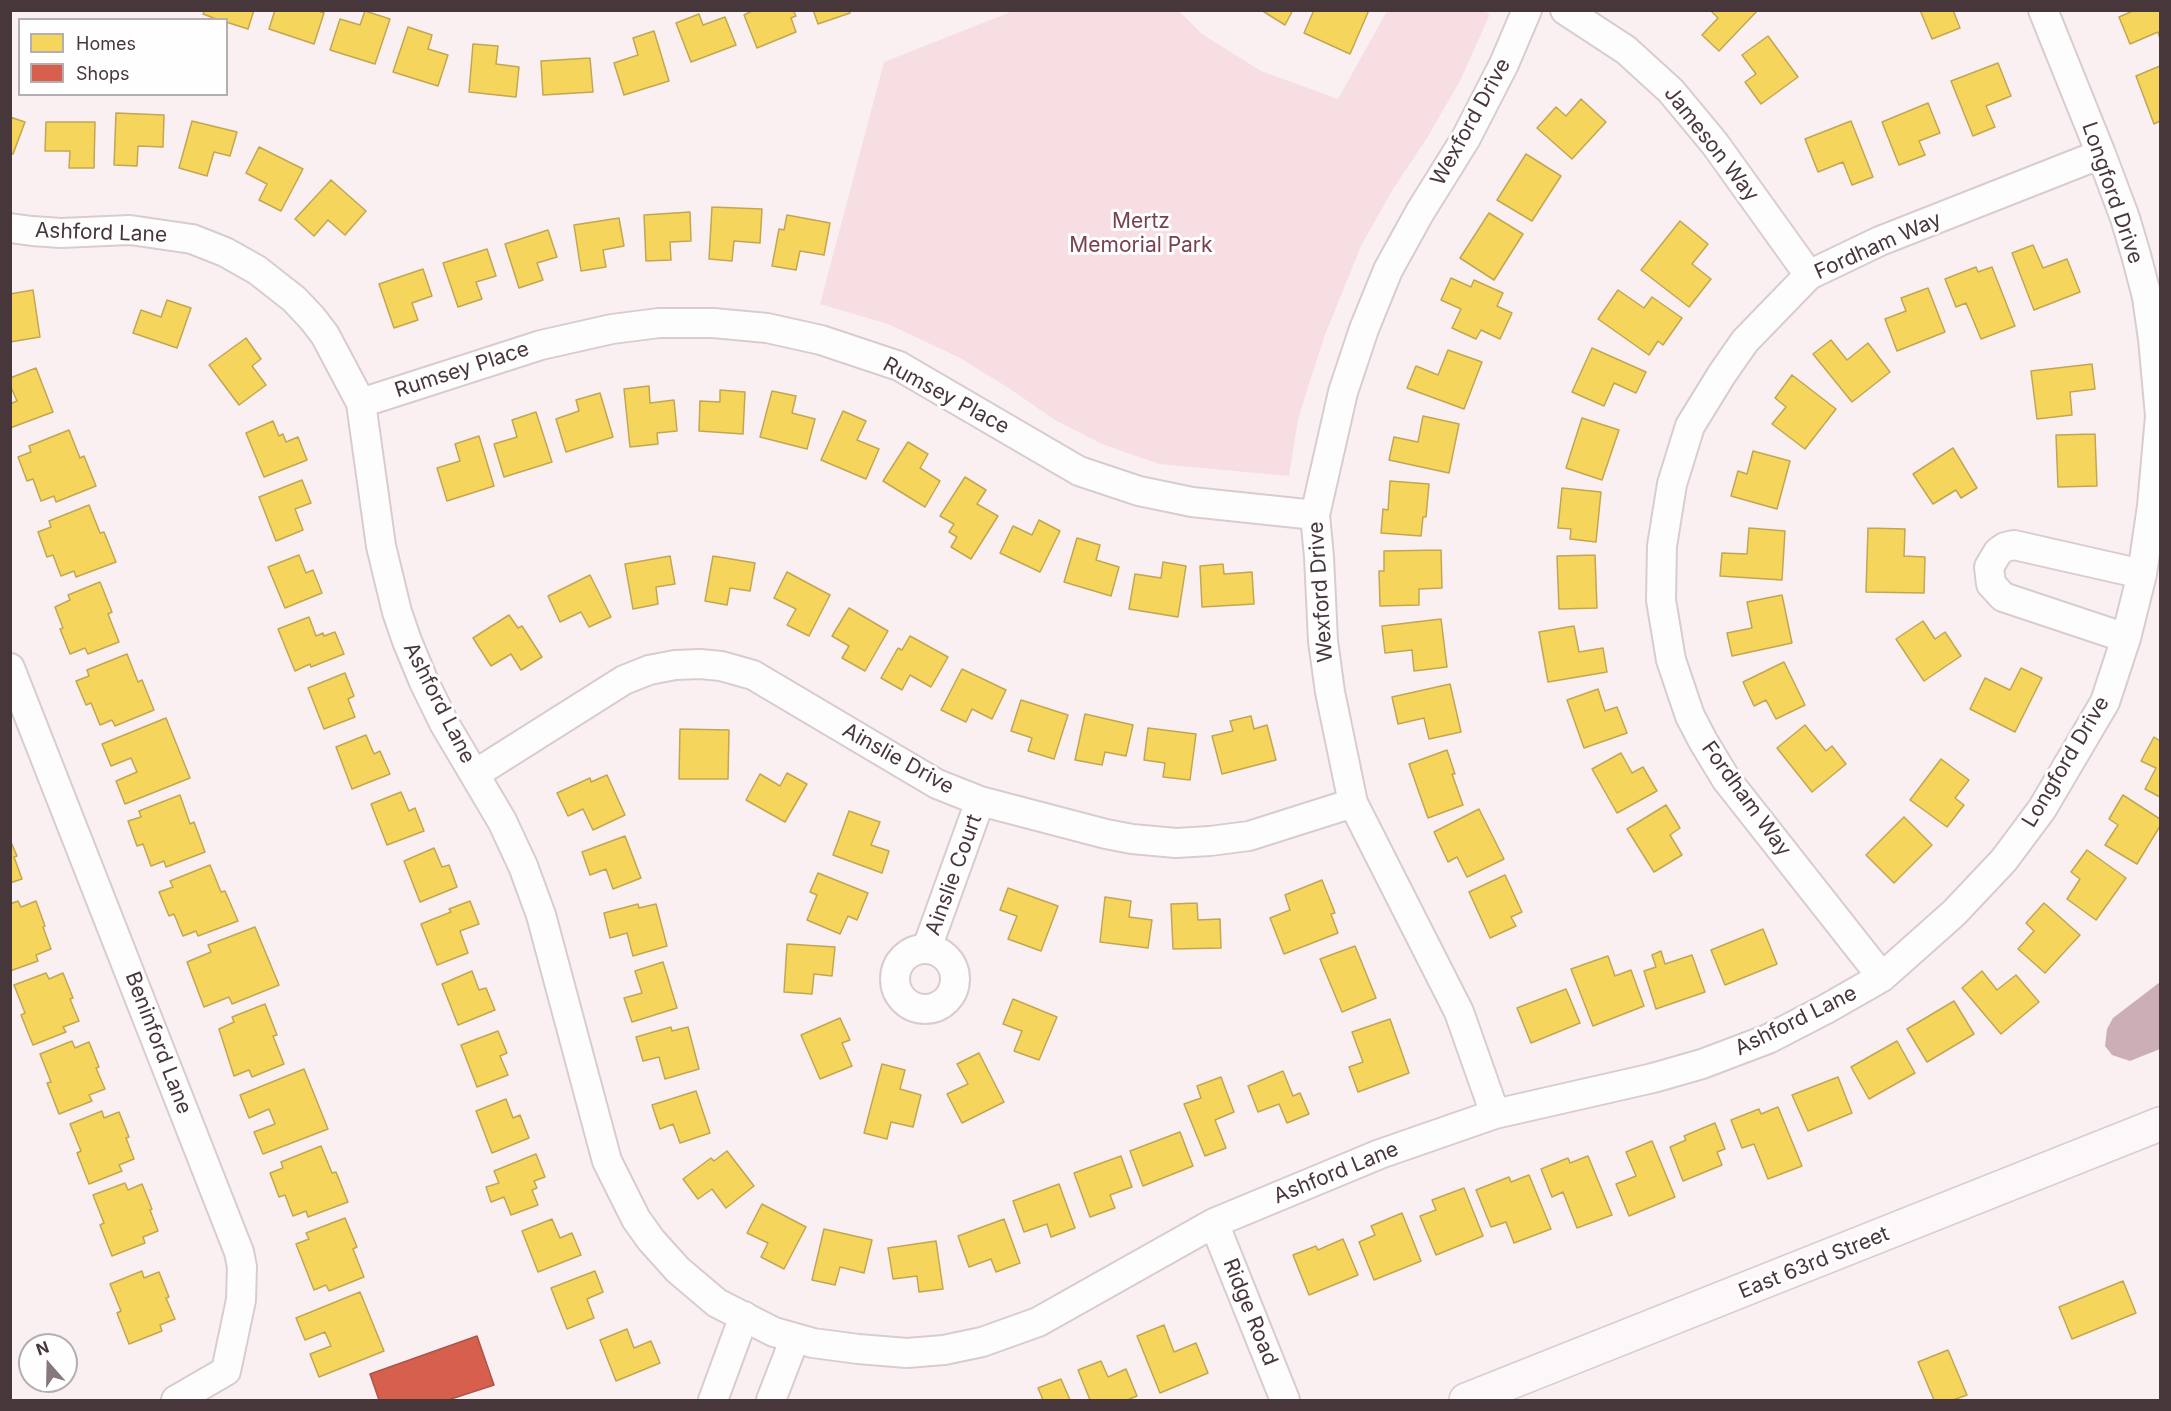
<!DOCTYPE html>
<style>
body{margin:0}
#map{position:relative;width:2171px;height:1411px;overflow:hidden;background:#faf0f2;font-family:Inter,sans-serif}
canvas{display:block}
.frame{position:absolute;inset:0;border:12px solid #47373b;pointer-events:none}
.legend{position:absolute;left:18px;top:18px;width:210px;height:78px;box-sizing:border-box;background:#fefefe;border:2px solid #b5aeb0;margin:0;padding:8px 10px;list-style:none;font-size:18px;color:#47373b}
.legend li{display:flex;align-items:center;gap:12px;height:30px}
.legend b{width:30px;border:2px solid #b5aeb0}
.north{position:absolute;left:18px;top:1333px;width:60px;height:60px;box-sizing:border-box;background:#fefefe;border:2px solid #b5aeb0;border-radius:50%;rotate:340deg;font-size:16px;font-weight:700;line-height:24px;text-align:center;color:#47373b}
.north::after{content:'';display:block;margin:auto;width:21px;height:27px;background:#86787b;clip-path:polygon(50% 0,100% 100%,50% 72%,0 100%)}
</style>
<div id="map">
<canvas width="2171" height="1411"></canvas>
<div class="frame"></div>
<ul class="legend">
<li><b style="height:16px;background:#f6d55c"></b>Homes</li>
<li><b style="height:16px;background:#d6604d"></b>Shops</li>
</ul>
<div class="north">N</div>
</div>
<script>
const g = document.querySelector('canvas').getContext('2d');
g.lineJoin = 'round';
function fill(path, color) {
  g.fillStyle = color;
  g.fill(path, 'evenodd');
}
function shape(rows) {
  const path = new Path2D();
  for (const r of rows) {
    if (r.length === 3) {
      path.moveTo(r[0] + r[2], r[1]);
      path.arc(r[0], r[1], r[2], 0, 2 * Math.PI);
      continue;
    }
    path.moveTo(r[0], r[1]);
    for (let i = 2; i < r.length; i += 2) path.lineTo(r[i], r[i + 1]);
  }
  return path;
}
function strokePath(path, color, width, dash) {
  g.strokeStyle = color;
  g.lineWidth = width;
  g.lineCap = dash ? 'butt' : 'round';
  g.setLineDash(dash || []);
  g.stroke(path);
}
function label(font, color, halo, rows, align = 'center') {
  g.font = font + ' Inter,sans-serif';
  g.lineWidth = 6;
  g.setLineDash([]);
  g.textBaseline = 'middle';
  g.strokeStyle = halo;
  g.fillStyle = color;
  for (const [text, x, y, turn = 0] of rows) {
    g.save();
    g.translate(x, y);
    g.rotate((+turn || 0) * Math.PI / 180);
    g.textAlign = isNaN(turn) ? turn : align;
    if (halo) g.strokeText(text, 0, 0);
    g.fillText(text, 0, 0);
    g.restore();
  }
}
fill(shape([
 [1480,10,1490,14,1460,81,1427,138,1393,189,1361,246,1325,335,1307,390,1298,420,1289,476,1159,464,1102,444,1055,420,1007,387,960,358,888,324,820,304,884,62,1013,11,1179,11,1202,34,1261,71,1338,99,1387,11]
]), '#f6dee3');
fill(shape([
 [2160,982,2160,1049,2130,1061,2112,1055,2105,1046,2107,1029,2113,1018]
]), '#ccafb6');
const homes = shape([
 [205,10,254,10,248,29,226,22,226,20,219,20,203,14,205,10],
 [275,10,316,10,324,13,314,44,269,29,275,10],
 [754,10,793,10,796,16,791,18,796,32,757,48,744,15,754,10],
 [813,10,849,10,850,13,818,24,813,10],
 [1261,10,1293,10,1285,25,1261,10],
 [1314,10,1369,10,1350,54,1304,33,1314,10],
 [1710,10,1758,10,1719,51,1702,35,1718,18,1710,10],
 [1920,10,1953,10,1960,28,1932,39,1920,10],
 [2135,10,2160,10,2160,39,2158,32,2130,44,2119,17,2135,10],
 [365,11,390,19,375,64,330,50,340,19,360,25,365,11],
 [699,14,703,25,725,17,736,45,691,62,676,23,699,14],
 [408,27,432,35,428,49,448,55,438,86,393,72,408,27],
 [654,31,669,81,624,95,614,63,638,55,633,38,654,31],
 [1768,36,1798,77,1761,104,1745,82,1756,74,1742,55,1768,36],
 [473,44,498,46,496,64,519,67,516,97,469,92,473,44],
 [590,58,593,92,543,95,541,61,590,58],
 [1998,63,2011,96,1986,106,1995,127,1973,136,1951,81,1998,63],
 [2160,66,2160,121,2154,124,2136,76,2160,66],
 [1581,99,1606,122,1572,159,1537,128,1556,107,1566,116,1581,99],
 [1928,103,1940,133,1919,141,1925,155,1899,165,1882,122,1928,103],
 [116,113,164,115,163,147,138,146,137,166,114,165,116,113],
 [10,117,25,122,13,154,10,153,10,117],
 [192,121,237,132,230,156,214,152,207,176,179,168,192,121],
 [1851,121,1873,177,1852,185,1843,162,1818,172,1805,139,1851,121],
 [46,122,95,122,94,168,69,168,70,151,45,151,46,122],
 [259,147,303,169,281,211,259,200,267,184,246,173,259,147],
 [1526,154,1561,176,1532,221,1497,200,1526,154],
 [331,180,366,211,345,235,328,220,314,236,295,219,331,180],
 [712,207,762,209,760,243,734,241,732,261,709,259,712,207],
 [690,212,691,241,670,242,671,260,646,261,644,215,690,212],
 [1489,213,1523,234,1494,280,1460,258,1489,213],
 [787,215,830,223,824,255,800,251,796,270,772,266,779,229,784,230,787,215],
 [619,218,624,246,603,250,606,267,581,271,574,225,619,218],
 [1680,221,1708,244,1692,264,1711,279,1689,307,1641,270,1680,221],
 [548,230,557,257,537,263,543,280,519,288,505,244,548,230],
 [2033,245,2043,268,2067,259,2080,292,2034,310,2012,253,2033,245],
 [487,249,496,276,476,282,482,299,458,307,443,263,487,249],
 [1976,267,1978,272,1992,267,2015,326,1981,339,1966,303,1956,307,1945,279,1976,267],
 [423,269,432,296,412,303,418,320,394,328,379,284,423,269],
 [1451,278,1471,287,1474,280,1503,293,1497,306,1512,313,1500,339,1481,330,1476,339,1452,328,1461,309,1441,300,1451,278],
 [1928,288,1945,332,1897,351,1885,319,1906,311,1901,298,1928,288],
 [33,290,40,337,10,342,10,294,33,290],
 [1618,290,1644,308,1652,297,1682,318,1663,345,1658,341,1649,355,1598,319,1618,290],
 [167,300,191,308,177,348,133,333,141,310,161,317,167,300],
 [246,338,261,359,252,366,266,385,239,405,209,365,246,338],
 [1831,340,1847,360,1868,343,1890,372,1852,402,1813,354,1831,340],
 [1592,348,1646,372,1636,393,1614,383,1604,406,1572,392,1592,348],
 [1448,350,1482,362,1464,409,1407,388,1416,366,1438,375,1448,350],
 [2092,364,2095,389,2070,392,2072,415,2037,419,2031,371,2092,364],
 [36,368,53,412,10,428,10,404,17,401,10,385,10,378,36,368],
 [1792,375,1836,409,1805,449,1772,424,1786,407,1775,398,1792,375],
 [649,386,650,403,674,400,677,431,657,433,658,444,630,447,624,389,649,386],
 [720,390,745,392,743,434,699,431,700,401,720,402,720,390],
 [772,391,796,396,792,413,815,419,807,449,760,437,772,391],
 [600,393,613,437,566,452,556,419,579,411,576,400,600,393],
 [843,411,866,421,857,440,879,449,866,479,821,460,843,411],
 [536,412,552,462,504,477,494,444,517,437,512,420,536,412],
 [1423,416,1459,424,1449,473,1389,460,1394,437,1418,442,1423,416],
 [1582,418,1619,430,1602,480,1566,468,1582,418],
 [273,421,279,436,283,434,286,442,298,437,307,460,264,477,246,433,273,421],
 [69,430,80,458,84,456,96,486,56,502,54,496,41,501,33,479,27,481,18,457,31,452,29,446,69,430],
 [2095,434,2097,486,2058,487,2056,435,2095,434],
 [479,436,494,486,447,501,437,468,460,461,455,444,479,436],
 [908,442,928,454,920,468,940,481,925,507,883,481,908,442],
 [1953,448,1977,488,1961,498,1956,490,1933,504,1913,474,1953,448],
 [1753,451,1790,461,1777,509,1731,496,1738,471,1747,474,1753,451],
 [965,477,986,490,977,504,998,516,971,559,951,547,957,537,949,532,954,524,940,516,965,477],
 [302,480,311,503,295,509,303,530,276,541,259,497,302,480],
 [1390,481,1429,484,1426,517,1423,517,1421,536,1381,533,1383,509,1388,510,1390,481],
 [1562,488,1601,492,1596,542,1570,539,1571,529,1558,528,1562,488],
 [89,505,100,533,104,532,116,562,76,577,74,571,61,576,53,555,47,557,38,532,51,527,49,521,89,505],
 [1039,520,1060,531,1040,572,1000,553,1013,526,1032,535,1039,520],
 [1749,528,1785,531,1782,580,1720,576,1722,553,1747,554,1749,528],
 [1868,528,1905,529,1904,556,1925,557,1924,593,1866,592,1868,528],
 [1077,538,1100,545,1096,560,1119,567,1111,596,1064,582,1077,538],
 [1441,550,1442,588,1419,589,1419,605,1380,606,1379,571,1384,571,1384,551,1441,550],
 [299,555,306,573,313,570,322,593,285,608,268,567,299,555],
 [1595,555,1597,608,1559,609,1557,556,1595,555],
 [670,556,675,584,656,587,658,604,633,609,625,564,670,556],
 [713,556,755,563,750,591,730,588,727,605,705,601,713,556],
 [1163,562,1186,566,1178,617,1129,609,1135,574,1161,578,1163,562],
 [1223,564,1224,574,1252,572,1254,604,1202,607,1200,566,1223,564],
 [787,572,830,595,809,636,787,625,796,609,774,598,787,572],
 [590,575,611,617,589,627,581,612,560,622,548,596,590,575],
 [100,582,112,612,108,614,119,642,88,654,85,648,70,654,60,629,63,628,55,607,70,600,68,595,100,582],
 [1782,595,1792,643,1732,656,1727,633,1752,628,1747,602,1782,595],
 [849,608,888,631,865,671,842,658,849,646,832,636,849,608],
 [509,615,518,628,522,626,542,657,521,670,511,654,491,666,473,638,509,615],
 [309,617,316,636,323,633,324,636,335,632,344,654,311,667,310,664,295,671,278,629,309,617],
 [1441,619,1447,667,1414,671,1412,650,1385,653,1382,626,1441,619],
 [1923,621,1935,639,1945,632,1961,656,1924,681,1896,639,1923,621],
 [1574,626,1579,652,1603,648,1607,672,1548,682,1539,632,1574,626],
 [910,636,948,657,931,687,910,675,902,690,881,678,898,648,902,650,910,636],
 [127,654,138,682,142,680,154,710,115,726,112,720,100,725,91,703,86,705,76,681,89,676,87,670,127,654],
 [1784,662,1805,705,1776,719,1766,700,1754,706,1743,682,1784,662],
 [2021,668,2042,678,2015,732,1970,709,1985,678,2010,690,2021,668],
 [962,669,1006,690,992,719,972,709,966,722,941,710,962,669],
 [345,673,354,696,348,699,355,717,324,729,308,688,345,673],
 [1450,684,1461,732,1429,739,1424,718,1398,724,1392,697,1450,684],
 [1598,689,1605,711,1617,707,1627,733,1584,748,1567,700,1598,689],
 [1021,700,1068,715,1054,759,1028,751,1032,738,1011,731,1021,700],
 [1085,714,1133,725,1126,756,1105,752,1102,765,1075,760,1085,714],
 [1251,716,1254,729,1267,725,1276,760,1222,774,1212,736,1233,731,1230,721,1251,716],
 [166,718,190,778,125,804,116,781,137,772,131,758,111,766,102,744,166,718],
 [1805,725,1826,751,1832,746,1846,764,1812,792,1777,748,1805,725],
 [1148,728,1196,734,1190,780,1163,777,1165,763,1144,760,1148,728],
 [680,729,729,730,728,779,679,779,680,729],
 [366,735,374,754,380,751,390,774,352,789,336,747,366,735],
 [2154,737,2160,741,2160,797,2145,789,2156,768,2141,761,2154,737],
 [1447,750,1455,774,1452,774,1463,805,1428,818,1409,764,1447,750],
 [1621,753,1632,773,1643,767,1657,791,1617,813,1592,769,1621,753],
 [1941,759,1969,780,1955,798,1964,805,1947,827,1910,800,1941,759],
 [787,773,807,784,785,822,746,800,760,774,780,786,787,773],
 [607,775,625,815,593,830,583,809,568,816,557,793,590,778,591,782,607,775],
 [401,792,409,811,415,808,424,831,387,845,371,804,401,792],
 [180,795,190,824,194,822,205,852,166,867,164,861,151,866,143,844,137,846,128,821,141,817,139,811,180,795],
 [2123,795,2160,819,2160,826,2137,864,2105,845,2118,825,2109,819,2123,795],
 [1666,805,1680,828,1670,835,1682,855,1654,872,1627,829,1666,805],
 [1479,809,1504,859,1467,877,1457,857,1448,862,1434,832,1479,809],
 [849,811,880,822,871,845,889,851,882,873,833,855,849,811],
 [1904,817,1932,845,1894,883,1866,855,1904,817],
 [625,836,641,878,613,889,606,869,590,875,582,852,625,836],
 [10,840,17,856,14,857,22,879,10,883,10,840],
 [434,848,442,867,449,865,457,887,420,902,404,861,434,848],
 [2087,850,2126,878,2096,920,2067,899,2080,879,2071,872,2087,850],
 [210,865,221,892,225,891,238,921,198,936,196,931,183,936,174,914,169,916,159,892,173,887,170,881,210,865],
 [818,873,868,893,857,920,848,916,840,934,807,920,817,895,810,892,818,873],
 [1505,875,1522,912,1511,917,1516,926,1490,938,1469,892,1505,875],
 [1322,880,1335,913,1331,914,1338,933,1284,954,1270,918,1290,910,1285,895,1322,880],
 [1008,888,1058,906,1041,951,1008,939,1017,916,1000,910,1008,888],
 [1105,897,1131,901,1129,917,1152,920,1148,948,1100,942,1105,897],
 [18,901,21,907,36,901,45,926,43,927,51,949,36,955,38,961,10,971,10,904,18,901],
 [470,901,479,924,460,931,468,953,437,965,421,924,451,912,449,909,470,901],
 [1197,903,1198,920,1220,919,1221,948,1173,949,1171,904,1197,903],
 [2044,903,2080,935,2045,973,2018,949,2034,931,2026,923,2044,903],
 [638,904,639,908,656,904,667,946,633,956,627,933,610,938,604,913,638,904],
 [255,927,279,985,232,1004,229,997,204,1007,187,962,211,952,208,945,255,927],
 [1763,929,1777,964,1725,985,1711,950,1763,929],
 [787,944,835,947,832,976,814,974,812,994,784,992,787,944],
 [1355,946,1376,998,1342,1012,1320,959,1355,946],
 [1661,951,1665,964,1692,955,1705,992,1656,1009,1644,971,1656,967,1652,955,1661,951],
 [1608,956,1615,976,1631,970,1644,1006,1593,1026,1571,969,1608,956],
 [663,962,677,1008,632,1022,624,998,642,993,635,971,663,962],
 [472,971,479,990,486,988,495,1010,458,1025,442,984,472,971],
 [1982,971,1997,990,2016,975,2039,1002,2001,1034,1962,988,1982,971],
 [46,973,49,979,63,973,73,998,70,999,79,1021,63,1027,66,1032,33,1045,21,1015,25,1013,14,985,46,973],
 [1566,989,1580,1023,1531,1043,1517,1008,1566,989],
 [1013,999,1057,1017,1039,1060,1014,1051,1022,1031,1003,1024,1013,999],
 [1954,1001,1974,1034,1927,1062,1907,1029,1954,1001],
 [265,1004,277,1035,273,1036,284,1064,252,1077,249,1070,234,1076,219,1029,234,1022,232,1017,265,1004],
 [840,1018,850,1040,842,1043,852,1066,820,1079,801,1035,840,1018],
 [1390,1019,1409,1073,1358,1092,1349,1067,1363,1062,1352,1032,1390,1019],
 [671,1027,672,1031,688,1027,699,1069,665,1079,659,1057,643,1061,636,1037,671,1027],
 [498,1031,507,1053,500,1056,508,1075,477,1087,461,1045,498,1031],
 [72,1041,75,1048,89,1042,99,1067,96,1068,105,1089,89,1095,92,1101,59,1114,47,1083,51,1082,40,1054,72,1041],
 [1897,1041,1915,1073,1869,1099,1851,1067,1897,1041],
 [979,1053,1004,1102,962,1123,947,1094,968,1084,957,1064,979,1053],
 [882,1064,905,1070,900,1089,921,1095,913,1127,891,1122,887,1139,864,1133,882,1064],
 [304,1069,328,1129,263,1154,254,1132,275,1124,269,1109,249,1118,240,1095,304,1069],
 [1283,1071,1293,1096,1300,1093,1309,1114,1287,1123,1279,1104,1258,1112,1248,1086,1283,1071],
 [1221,1077,1234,1112,1215,1120,1226,1148,1205,1156,1184,1104,1201,1098,1197,1086,1221,1077],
 [1838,1077,1852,1113,1808,1131,1792,1095,1838,1077],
 [696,1091,710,1133,680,1143,673,1124,660,1129,652,1105,696,1091],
 [506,1099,513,1118,520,1115,529,1138,492,1153,476,1111,506,1099],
 [1778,1107,1802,1166,1768,1179,1754,1144,1742,1148,1731,1120,1759,1109,1761,1114,1778,1107],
 [102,1111,104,1118,119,1112,129,1137,126,1138,134,1159,119,1165,122,1171,89,1184,77,1153,81,1151,70,1124,102,1111],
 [1715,1123,1725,1149,1717,1152,1722,1165,1683,1181,1670,1147,1686,1140,1684,1136,1715,1123],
 [1180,1132,1193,1166,1143,1186,1130,1151,1180,1132],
 [1652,1141,1675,1197,1629,1216,1616,1184,1636,1176,1626,1152,1652,1141],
 [321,1146,332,1173,336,1172,348,1202,308,1217,306,1211,293,1216,285,1195,279,1197,270,1173,283,1168,281,1162,321,1146],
 [727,1151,754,1186,726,1208,712,1189,698,1199,683,1179,711,1158,714,1161,727,1151],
 [536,1154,545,1177,534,1181,537,1188,532,1190,538,1205,511,1215,504,1197,491,1202,486,1187,499,1183,494,1171,536,1154],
 [1121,1156,1132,1187,1110,1195,1115,1208,1090,1217,1074,1173,1121,1156],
 [1588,1156,1612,1215,1577,1228,1563,1192,1552,1197,1541,1169,1568,1158,1570,1163,1588,1156],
 [1529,1175,1551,1229,1514,1243,1506,1222,1491,1227,1476,1190,1509,1177,1511,1182,1529,1175],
 [125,1183,128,1190,142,1184,152,1209,150,1210,158,1231,143,1237,145,1243,112,1256,100,1225,104,1223,93,1195,125,1183],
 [1059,1184,1075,1228,1051,1237,1047,1224,1024,1232,1013,1201,1059,1184],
 [1464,1188,1483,1236,1436,1255,1420,1216,1436,1210,1432,1200,1464,1188],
 [762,1204,806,1227,784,1269,761,1257,768,1243,747,1233,762,1204],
 [1402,1213,1421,1261,1374,1280,1359,1242,1375,1235,1371,1226,1402,1213],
 [345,1218,357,1247,353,1249,364,1277,329,1291,326,1285,314,1290,296,1244,309,1239,306,1233,345,1218],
 [552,1219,560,1238,572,1233,581,1255,538,1272,522,1231,552,1219],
 [1004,1219,1020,1263,996,1272,991,1259,969,1267,958,1236,1004,1219],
 [824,1229,872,1240,864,1273,840,1267,835,1285,812,1280,824,1229],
 [1343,1239,1358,1275,1309,1295,1293,1255,1316,1246,1318,1250,1343,1239],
 [936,1241,943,1289,919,1292,917,1276,893,1279,888,1248,936,1241],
 [142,1271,144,1278,159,1272,169,1297,166,1298,175,1319,160,1325,162,1331,129,1344,117,1313,121,1311,110,1284,142,1271],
 [595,1271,603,1292,587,1299,594,1318,567,1329,551,1288,595,1271],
 [2123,1281,2136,1313,2072,1339,2059,1307,2123,1281],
 [360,1292,384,1351,319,1377,310,1354,331,1346,325,1332,305,1340,296,1318,360,1292],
 [1164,1325,1174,1352,1196,1343,1208,1373,1160,1393,1137,1336,1164,1325],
 [627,1329,634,1348,651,1341,660,1363,616,1381,600,1340,627,1329],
 [1948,1350,1967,1395,1953,1400,1934,1400,1918,1362,1948,1350],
 [1101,1361,1108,1377,1126,1369,1137,1396,1127,1400,1090,1400,1078,1370,1101,1361],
 [1061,1379,1070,1400,1043,1400,1038,1388,1061,1379]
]);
fill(homes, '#f6d55c');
strokePath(homes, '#c2a652', 1.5);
const shops = shape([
 [477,1336,494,1385,448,1400,379,1400,370,1374,477,1336]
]);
fill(shops, '#d6604d');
strokePath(shops, '#ab5448', 1.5);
const minor = shape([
 [1565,10,1626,50,1671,91,1715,144,1809,275],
 [10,228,32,231,61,233,130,230,192,239,225,252,257,270,294,299,312,318,325,335,361,403,381,546,397,612,407,641,424,682,444,723,502,821,523,866,541,915,607,1161,636,1219,651,1240,678,1270,717,1303,774,1332,813,1343,858,1349,907,1353,944,1350,982,1342,1038,1322,1214,1223,1380,1154,1495,1114,1653,1078,1702,1064,1768,1039,1826,1009,1882,977,1954,913,2004,860,2042,809,2105,702,2126,638,2142,574,2152,506,2160,416,2153,339,2147,297,2136,255,2125,218,2101,154,2043,10],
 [361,403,541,345,612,329,659,323,713,323,767,328,821,340,899,366,1079,471,1139,491,1192,502,1315,515],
 [2126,638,2003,597,1991,584,1989,567,1998,552,2005,547,2014,545,2142,574],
 [10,668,239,1252,242,1267,241,1300,226,1371,176,1400],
 [475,774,624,680,649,670,675,665,700,664,721,666,753,675,937,784,980,801,1106,834,1132,839,1176,843,1210,841,1249,836,1353,803],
 [927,948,980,801],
 [925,979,30],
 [1882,977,1726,779,1703,741,1690,716,1671,660,1661,600,1662,546,1672,484,1690,426,1722,374,1745,341,1809,275,1880,241,2101,154],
 [1495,1114,1459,1012,1353,803,1330,692,1323,641,1319,557,1315,515,1343,392,1364,329,1388,270,1420,212,1466,138,1504,64,1527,10],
 [1214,1223,1285,1400],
 [713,1400,744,1316],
 [771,1400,795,1338]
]);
const secondary = shape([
 [1466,1400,2160,1124]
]);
strokePath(minor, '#d9cccf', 32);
strokePath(secondary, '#d9cccf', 36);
strokePath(minor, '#fefdfd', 28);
strokePath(secondary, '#fcf8f9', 33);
label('21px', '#47373b', '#fefefe', [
 ["Wexford Drive",1471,122,-61],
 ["Jameson Way",1711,144,52],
 ["Longford Drive",2112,193,71],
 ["Ashford Lane",101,233,2],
 ["Fordham Way",1878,246,-24],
 ["Rumsey Place",462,370,-18],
 ["Rumsey Place",946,396,28],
 ["Wexford Drive",1321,592,-94],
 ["Ashford Lane",439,703,63],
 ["Ainslie Drive",898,759,29],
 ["Longford Drive",2066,762,-59],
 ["Fordham Way",1746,799,54],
 ["Ainslie Court",954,875,-70],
 ["Ashford Lane",1796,1021,-26],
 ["Beninford Lane",158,1043,69],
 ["Ashford Lane",1336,1173,-22],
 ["East 63rd Street",1814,1263,-22],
 ["Ridge Road",1250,1312,68]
]);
label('21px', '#774150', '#fefefe', [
 ["Mertz",1141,222],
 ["Memorial Park",1141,246]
]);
</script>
